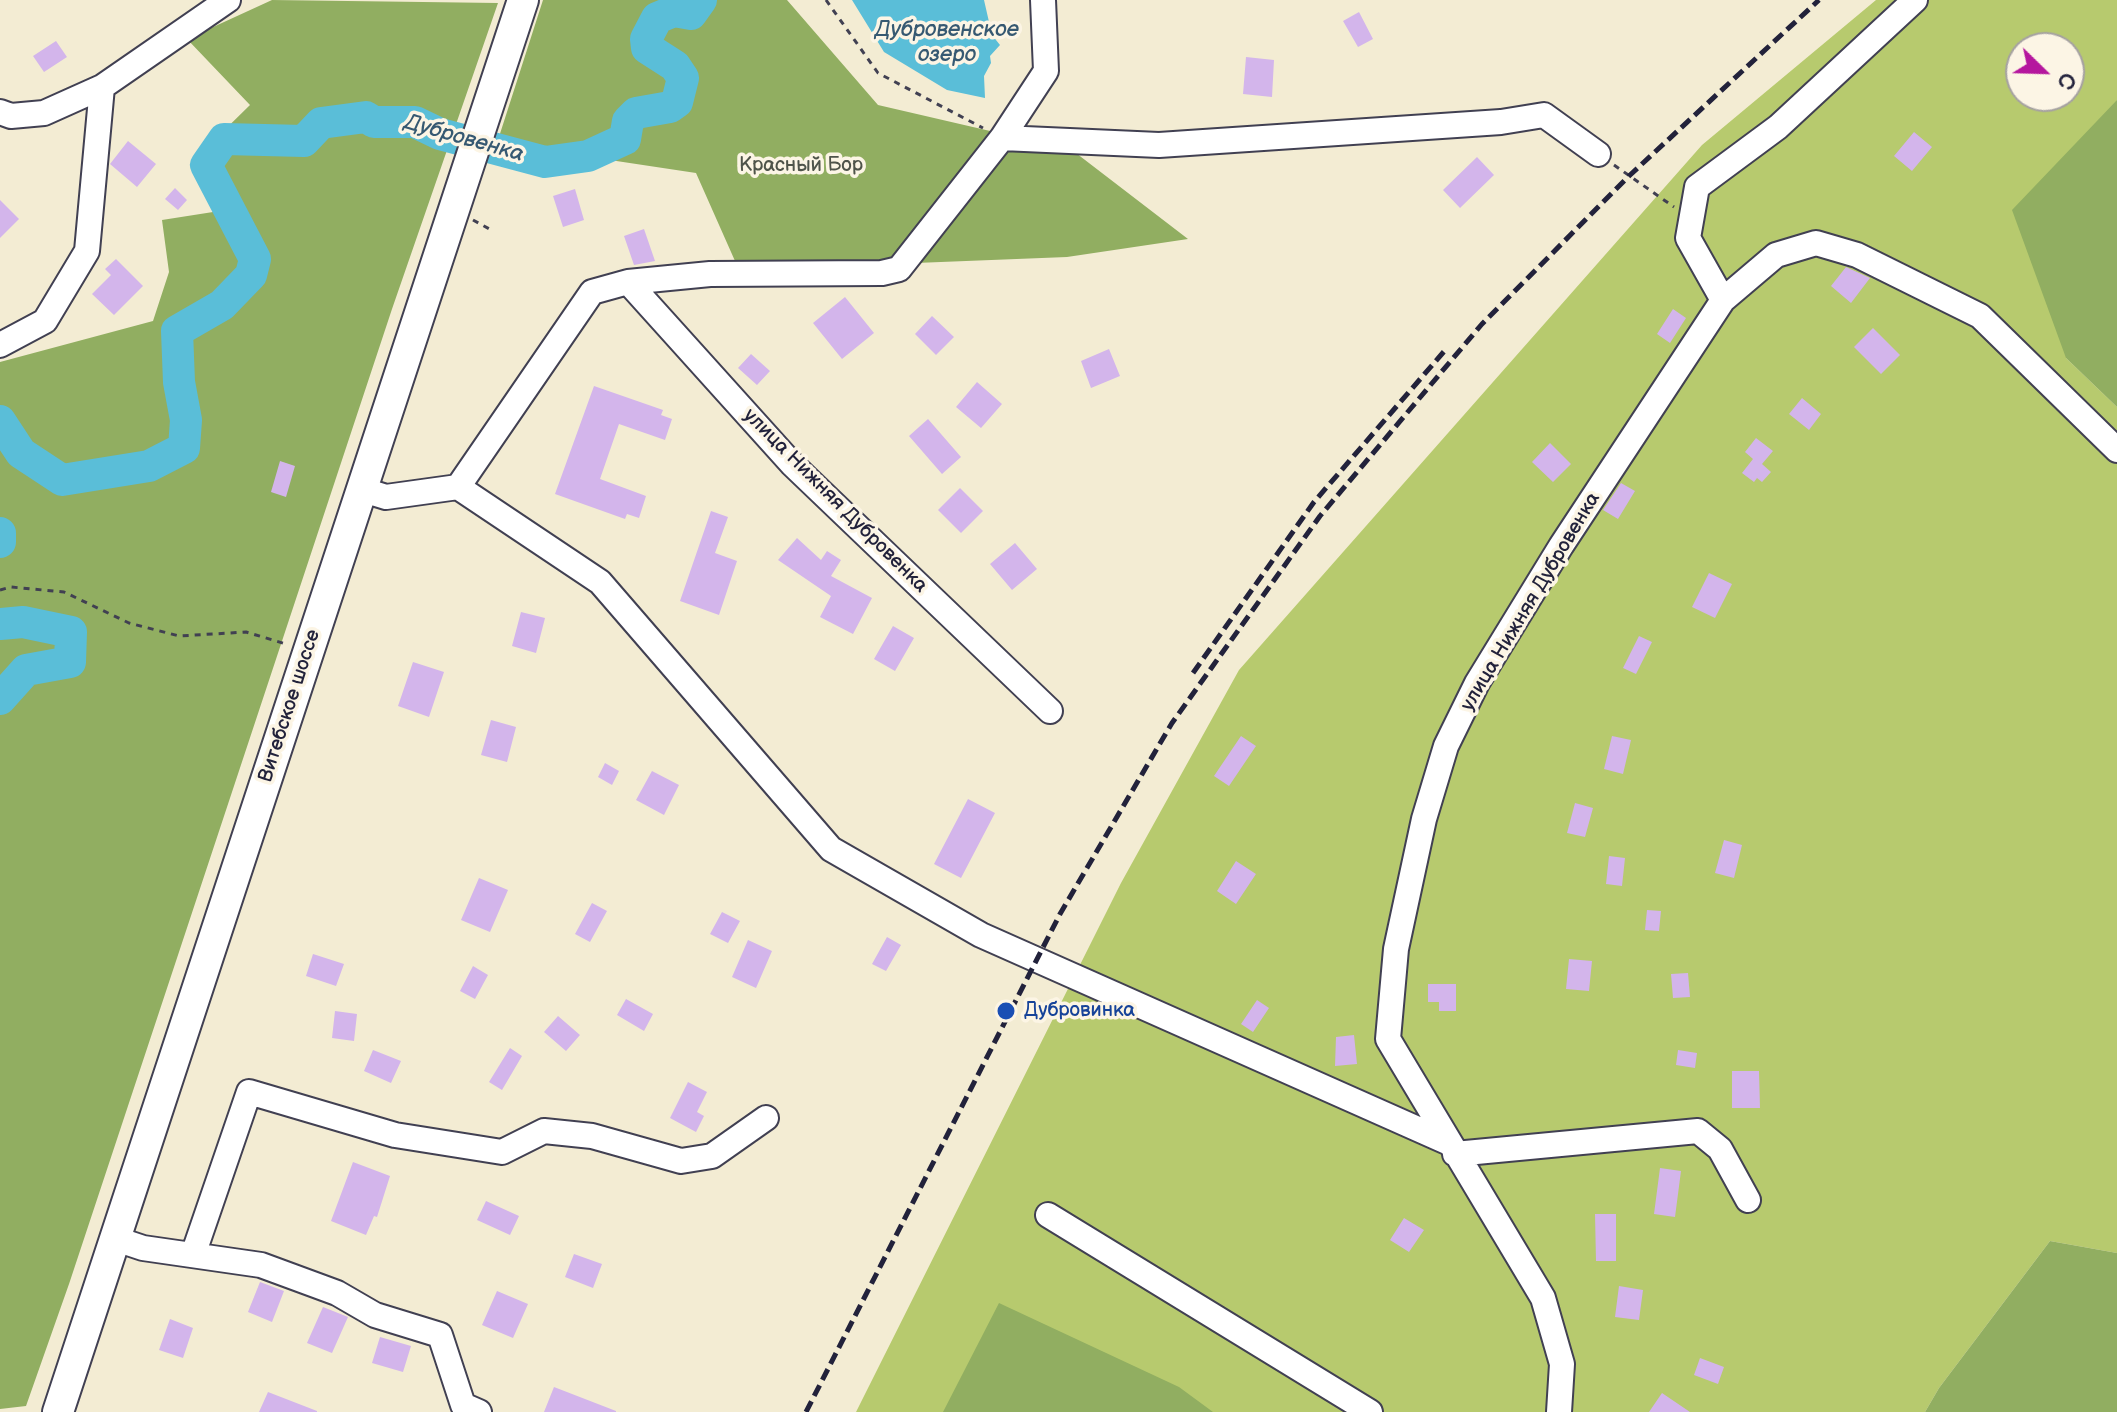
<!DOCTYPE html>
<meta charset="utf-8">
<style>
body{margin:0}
#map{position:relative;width:2117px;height:1412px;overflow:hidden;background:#f3ecd3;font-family:"Balsamiq Sans",sans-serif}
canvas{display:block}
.north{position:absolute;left:2005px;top:32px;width:80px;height:80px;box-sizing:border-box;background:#fcf5e5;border:2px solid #a5a1a1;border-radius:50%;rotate:113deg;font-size:22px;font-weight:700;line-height:32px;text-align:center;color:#22223b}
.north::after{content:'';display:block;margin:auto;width:28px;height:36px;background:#b5179e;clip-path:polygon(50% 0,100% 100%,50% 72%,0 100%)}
</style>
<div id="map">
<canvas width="2117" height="1412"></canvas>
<div class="north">С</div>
</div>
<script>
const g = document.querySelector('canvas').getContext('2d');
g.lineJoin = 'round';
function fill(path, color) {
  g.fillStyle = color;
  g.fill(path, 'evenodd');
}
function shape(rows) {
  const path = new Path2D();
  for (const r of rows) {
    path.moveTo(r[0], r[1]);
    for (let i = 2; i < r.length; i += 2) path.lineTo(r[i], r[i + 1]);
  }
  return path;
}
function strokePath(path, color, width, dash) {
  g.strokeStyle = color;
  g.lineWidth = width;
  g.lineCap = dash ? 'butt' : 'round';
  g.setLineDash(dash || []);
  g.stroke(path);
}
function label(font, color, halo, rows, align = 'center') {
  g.font = font + ' "Balsamiq Sans",sans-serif';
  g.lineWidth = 7;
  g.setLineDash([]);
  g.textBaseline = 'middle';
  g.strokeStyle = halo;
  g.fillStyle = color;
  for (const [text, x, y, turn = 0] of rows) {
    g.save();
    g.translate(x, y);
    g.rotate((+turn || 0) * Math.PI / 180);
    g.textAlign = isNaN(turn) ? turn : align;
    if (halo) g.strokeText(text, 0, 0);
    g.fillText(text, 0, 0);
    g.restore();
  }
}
fill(shape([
 [1876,0,2117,0,2117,100,2066,358,2117,407,2117,1253,2050,1241,1939,1388,1925,1412,856,1412,1121,883,1239,670,1702,145],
 [2021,48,2069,48,2069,96,2021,96]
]), '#b7ca6e');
fill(shape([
 [272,0,498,3,392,309,69,1284,26,1406,0,1409,0,362,153,321,169,272,162,220,213,212,196,158,250,105,187,39],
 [543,0,787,0,878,105,1072,150,1188,239,1067,257,739,270,696,173,497,143],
 [2117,100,2117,407,2066,358,2012,210],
 [2050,1241,2117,1253,2117,1412,1925,1412,1939,1388],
 [999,1303,1179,1387,1213,1412,943,1412]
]), '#91ae61');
fill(shape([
 [852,0,984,0,992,35,1000,45,990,56,991,63,984,76,985,98,947,90,884,52]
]), '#5abed8');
strokePath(shape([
 [0,421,21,453,62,480,149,466,184,448,186,420,179,382,177,331,222,305,251,275,255,259,206,165,224,139,304,141,321,123,366,117,374,122,415,122,440,134,545,162,588,156,625,139,628,121,636,113,670,107,677,102,683,78,675,66,647,48,646,39,657,18,674,11,691,14,701,0],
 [0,533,0,542],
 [0,624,23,622,71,632,70,662,26,670,0,699]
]), '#5abed8', 32);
fill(shape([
 [1359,12,1373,39,1358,47,1343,21],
 [56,41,67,57,44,72,33,56],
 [1246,57,1274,60,1272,97,1243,94],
 [1914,132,1932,147,1912,171,1894,156],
 [128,141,156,164,137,187,110,164],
 [1477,157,1494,175,1460,208,1443,190],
 [175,188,187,200,178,210,165,199],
 [575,189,584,220,563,227,553,196],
 [0,200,19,219,0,238],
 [644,229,655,261,634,265,624,236],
 [116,259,143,286,114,315,92,294,111,275,105,269],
 [1846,267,1870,278,1851,303,1831,286],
 [845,297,874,333,842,359,813,323],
 [1673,309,1686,318,1670,343,1657,334],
 [932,316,954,337,936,355,915,334],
 [1873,328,1900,355,1881,374,1854,347],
 [1109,349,1120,376,1091,388,1081,361],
 [751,354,770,371,757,385,738,368],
 [977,382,1002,404,981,428,956,407],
 [594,386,663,410,661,415,672,419,665,440,619,424,600,479,646,496,639,518,627,514,625,519,555,494],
 [1802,398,1821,414,1809,430,1789,414],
 [928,419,961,457,942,474,909,436],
 [1756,438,1773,451,1762,464,1771,472,1762,482,1757,478,1754,482,1742,473,1753,459,1745,452],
 [1550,443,1571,464,1553,482,1532,462],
 [280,461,295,466,286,497,271,492],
 [1621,483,1635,491,1618,519,1603,510],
 [960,488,983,511,961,533,938,510],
 [711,511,728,517,715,553,737,561,719,615,680,601],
 [797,538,821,560,827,551,841,560,831,576,872,598,853,634,820,617,831,596,778,560],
 [1015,543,1037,569,1012,590,990,564],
 [1709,573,1732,584,1715,618,1692,607],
 [521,612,545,618,536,653,512,646],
 [893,626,914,638,895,671,874,659],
 [1639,636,1652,642,1636,674,1623,668],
 [413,662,444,672,429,717,398,706],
 [491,720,516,727,507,762,481,755],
 [1241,736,1256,746,1229,786,1214,776],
 [1612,736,1631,740,1623,774,1604,769],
 [605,763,619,771,612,785,598,777],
 [652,771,679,785,664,815,636,800],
 [968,799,995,813,961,878,934,864],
 [1575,803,1593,808,1585,837,1567,833],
 [1724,840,1742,845,1734,878,1715,873],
 [1609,856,1625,858,1622,886,1606,884],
 [1236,861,1256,874,1236,904,1217,891],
 [479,878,508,890,490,932,461,920],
 [592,903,607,911,590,942,575,934],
 [1647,910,1661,911,1659,931,1645,930],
 [722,912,740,921,728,943,710,934],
 [887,937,901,945,886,971,872,964],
 [748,940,772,951,756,988,732,977],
 [313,954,344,964,336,986,306,976],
 [1569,959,1592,961,1589,991,1566,989],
 [473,966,488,975,475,999,460,991],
 [1688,973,1690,997,1673,998,1671,974],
 [1428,984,1456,984,1456,1011,1439,1011,1439,1002,1428,1002],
 [626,999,653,1014,644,1031,617,1015],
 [1257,1000,1269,1008,1253,1032,1241,1024],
 [335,1011,357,1014,354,1041,332,1038],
 [558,1016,580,1035,566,1051,544,1032],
 [1354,1035,1357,1064,1335,1066,1336,1037],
 [510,1048,522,1056,502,1090,489,1082],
 [373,1050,401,1061,391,1083,364,1071],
 [1678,1050,1697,1053,1695,1068,1676,1065],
 [1732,1071,1759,1071,1760,1108,1732,1108],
 [688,1082,707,1092,697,1112,704,1116,696,1132,670,1118],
 [353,1162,390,1176,377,1217,374,1216,366,1235,331,1221],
 [1660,1168,1681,1171,1675,1217,1654,1214],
 [486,1201,519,1216,510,1235,477,1220],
 [1595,1214,1616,1214,1616,1261,1596,1261],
 [1404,1218,1424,1230,1409,1252,1390,1240],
 [574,1254,602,1264,593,1288,565,1277],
 [260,1282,284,1291,272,1322,248,1312],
 [1619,1286,1643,1290,1639,1320,1615,1317],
 [497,1291,528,1304,513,1338,482,1325],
 [323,1307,348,1317,332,1353,307,1343],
 [170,1319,193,1328,183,1358,159,1350],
 [380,1337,411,1346,403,1372,372,1363],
 [1700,1358,1724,1367,1718,1384,1694,1375],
 [554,1387,616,1411,616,1412,544,1412],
 [268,1392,317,1411,317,1412,259,1412],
 [1662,1393,1690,1412,1649,1412]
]), '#d3b5eb');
const minor = shape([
 [0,112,11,116,44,113,102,87,228,0],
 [1002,138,1159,145,1501,122,1544,115,1598,154],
 [628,282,792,464,1050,711],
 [1723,300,1688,238,1697,187,1778,127,1915,0],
 [0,345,45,321,87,251,102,87],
 [458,487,600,582,831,849,981,935,1447,1142],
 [360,489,386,497,458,487,592,292,628,282,710,274,882,273,899,269,1002,138,1046,71,1043,0],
 [1455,1154,1698,1131,1720,1149,1748,1200],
 [1048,1215,1370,1412],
 [116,1239,143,1248,261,1265,337,1293,375,1315,440,1335,463,1405,479,1412],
 [193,1255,249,1092,395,1135,502,1152,544,1131,592,1136,681,1161,712,1156,766,1118],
 [1559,1412,1562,1364,1543,1298,1388,1039,1396,949,1424,819,1446,746,1477,683,1561,546,1723,300,1776,255,1816,243,1857,255,1980,316,2117,450]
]);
const major = shape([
 [58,1412,523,0]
]);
strokePath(minor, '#414052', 28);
strokePath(major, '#414052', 34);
strokePath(shape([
 [826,0,878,73,983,128],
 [1614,165,1674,207],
 [473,220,493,231],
 [0,590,11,587,64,592,129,623,179,636,246,632,286,644]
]), '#414052', 3, [6, 6]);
strokePath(minor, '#fff', 24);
strokePath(major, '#fff', 30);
strokePath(shape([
 [1193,673,1314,502,1447,348],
 [806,1412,1060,914,1172,723,1320,516,1482,324,1629,176,1819,0]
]), '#22223b', 5, [12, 6]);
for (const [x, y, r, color] of [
 [1006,1011,10,"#1a4fb4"]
]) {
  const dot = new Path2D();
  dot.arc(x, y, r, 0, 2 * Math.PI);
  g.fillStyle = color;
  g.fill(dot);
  strokePath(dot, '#fcf5e5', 3);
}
label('20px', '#4f544a', '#fcf5e5', [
 ["Красный Бор",801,166]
]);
label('20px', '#22223b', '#fcf5e5', [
 ["улица Нижняя Дубровенка",835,501,45],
 ["улица Нижняя Дубровенка",1531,602,-59],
 ["Витебское шоссе",290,706,-72]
]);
label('20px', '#164399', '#fcf5e5', [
 ["Дубровинка",1024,1011]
], 'left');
label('italic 22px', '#365972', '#fcf5e5', [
 ["Дубровенское",947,30],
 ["озеро",947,55],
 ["Дубровенка",464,139,16]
]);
</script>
